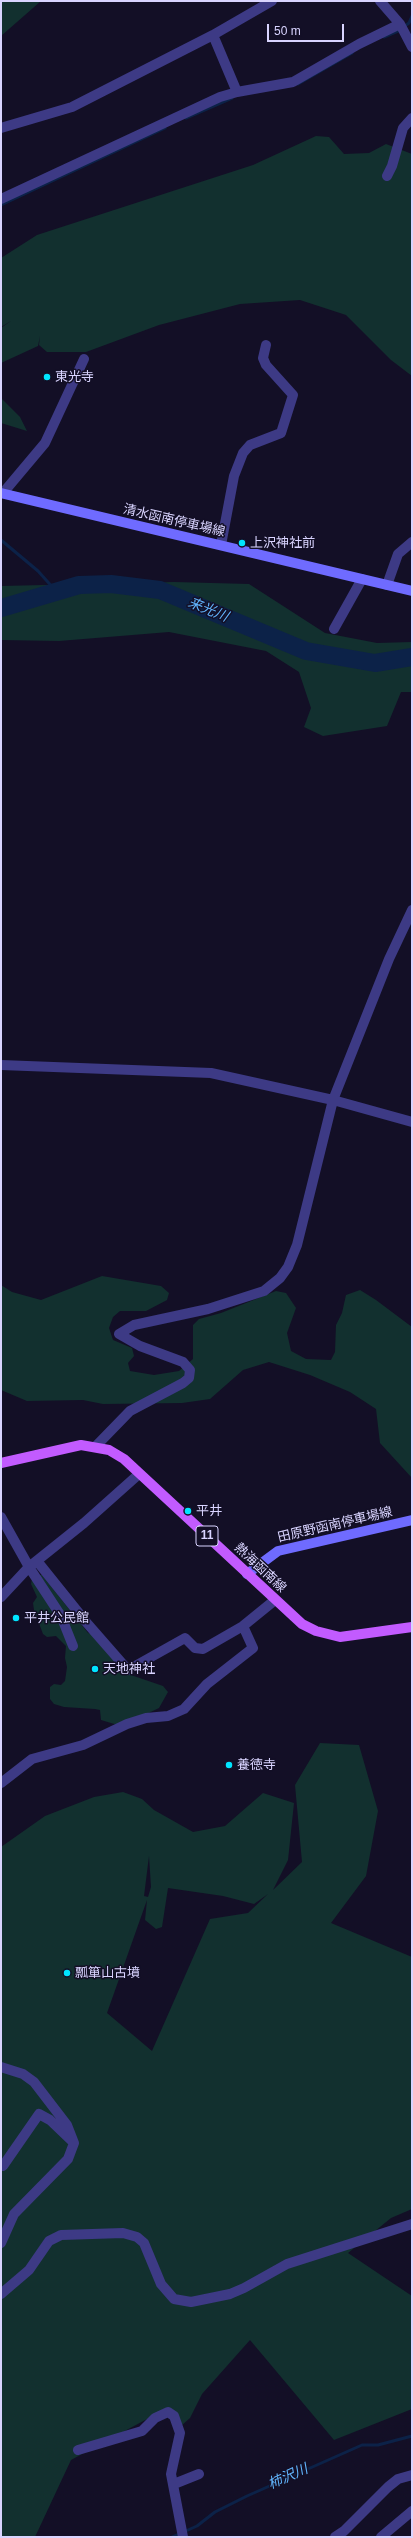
<!DOCTYPE html>
<meta charset="utf-8">
<style>
body{margin:0}
#map{position:relative;width:413px;height:2538px;overflow:hidden;background:#130f26;font-family:Helvetica,sans-serif}
canvas{display:block}
.frame{position:absolute;inset:0;border:2px solid #d9d4ff;pointer-events:none}
.scale{position:absolute;left:267px;top:24px;width:77px;height:18px;box-sizing:border-box;border:2px solid #d9d4ff;border-top:0;padding-left:5px;font-size:12px;line-height:14px;white-space:nowrap;color:#d9d4ff;-webkit-text-stroke:3px #130f26;paint-order:stroke}
</style>
<div id="map">
<canvas width="413" height="2538"></canvas>
<div class="frame"></div>
<div class="scale">50 m</div>
</div>
<script>
const g = document.querySelector('canvas').getContext('2d');
g.lineJoin = 'round';
function fill(path, color) {
  g.fillStyle = color;
  g.fill(path, 'evenodd');
}
function shape(rows) {
  const path = new Path2D();
  for (const r of rows) {
    path.moveTo(r[0], r[1]);
    for (let i = 2; i < r.length; i += 2) path.lineTo(r[i], r[i + 1]);
  }
  return path;
}
function strokePath(path, color, width, dash) {
  g.strokeStyle = color;
  g.lineWidth = width;
  g.lineCap = dash ? 'butt' : 'round';
  g.setLineDash(dash || []);
  g.stroke(path);
}
function label(font, color, halo, rows, align = 'center') {
  g.font = font + ' Helvetica,"Noto Sans JP",sans-serif';
  g.lineWidth = 3;
  g.setLineDash([]);
  g.textBaseline = 'middle';
  g.strokeStyle = halo;
  g.fillStyle = color;
  for (const [text, x, y, turn = 0] of rows) {
    g.save();
    g.translate(x, y);
    g.rotate((+turn || 0) * Math.PI / 180);
    g.textAlign = isNaN(turn) ? turn : align;
    if (halo) g.strokeText(text, 0, 0);
    g.fillText(text, 0, 0);
    g.restore();
  }
}
fill(shape([
 [1,1,41,1,1,36],
 [316,136,329,137,344,154,369,153,386,144,412,154,412,376,391,360,346,315,300,300,240,304,159,325,86,352,47,352,39,345,40,336,38,346,1,363,1,328,11,321,1,327,1,258,37,235,253,165],
 [1,398,20,417,27,431,1,423],
 [174,582,249,584,325,633,377,643,412,642,412,692,401,692,387,726,323,736,304,727,311,708,299,672,266,651,169,632,59,641,1,640,1,586],
 [102,1276,161,1286,169,1293,167,1300,146,1311,120,1311,113,1317,109,1328,113,1340,132,1348,134,1356,128,1363,130,1371,154,1375,179,1371,193,1359,193,1325,199,1319,221,1313,276,1291,286,1293,296,1308,287,1333,291,1351,306,1359,331,1360,335,1352,336,1325,342,1313,346,1295,360,1290,376,1300,412,1327,412,1478,380,1443,376,1409,350,1392,310,1375,269,1362,243,1370,210,1399,182,1403,103,1404,83,1400,27,1401,1,1390,1,1285,12,1292,41,1300],
 [37,1575,42,1575,88,1633,95,1635,128,1674,163,1686,168,1692,159,1708,121,1726,101,1720,100,1710,95,1709,64,1707,54,1704,50,1699,50,1687,54,1684,61,1685,65,1681,67,1667,65,1658,66,1646,56,1636,47,1637,43,1634,34,1610,33,1603,37,1597,31,1584,32,1579],
 [320,1743,359,1745,378,1811,366,1876,331,1923,412,1957,412,2209,391,2218,348,2253,412,2296,412,2409,334,2440,250,2340,202,2394,190,2418,181,2426,160,2412,71,2460,35,2537,1,2537,1,1847,45,1816,94,1797,123,1792,142,1799,154,1810,193,1832,225,1826,263,1793,294,1803,288,1860,273,1890,302,1862,295,1785],
 [149,1856,151,1887,148,1897,144,1896],
 [168,1888,223,1896,254,1904,268,1894,248,1913,210,1919,152,2051,107,2013,147,1900,145,1920,156,1929,162,1927]
]), '#12302f');
strokePath(shape([
 [384,37,398,31,409,23,412,16],
 [298,84,352,53],
 [186,118,232,98],
 [1,205,165,128],
 [1,540,38,571,55,590],
 [172,2537,197,2526,215,2512,247,2496,362,2445,378,2445,412,2436]
]), '#0c2248', 3);
strokePath(shape([
 [1,608,79,585,111,584,160,590,306,651,375,663,412,657]
]), '#0c2248', 18);
strokePath(shape([
 [380,1,400,24,412,47],
 [213,35,237,92],
 [1,128,72,107,213,35,272,1],
 [387,176,392,166,403,128,412,118],
 [1,199,220,97,237,92,293,82,359,44,400,24],
 [3,493,45,443,84,359],
 [221,545,234,476,243,453,250,445,281,433,293,395,266,365,263,358,266,345],
 [387,585,398,554,412,542],
 [334,629,362,579],
 [1,1065,211,1073,333,1100,412,1122],
 [96,1446,130,1411,183,1383,189,1378,190,1370,183,1362,140,1346,119,1334,134,1325,208,1309,264,1291,280,1278,288,1267,297,1245,333,1100,389,959,412,910],
 [1,1517,29,1567,1,1597],
 [37,1561,86,1622,128,1670,185,1638,195,1648,203,1649,243,1626,275,1600],
 [73,1646,61,1616,29,1567,84,1523,139,1474],
 [1,1783,32,1759,83,1745,127,1724,146,1718,168,1716,184,1709,207,1684,253,1648,243,1626],
 [1,2067,23,2074,34,2082,67,2125,74,2143,68,2159,14,2214,1,2243],
 [3,2166,39,2114,50,2120,74,2143],
 [1,2294,29,2270,49,2241,61,2235,123,2233,137,2237,144,2243,161,2284,174,2299,191,2302,230,2294,244,2288,287,2264,412,2224],
 [78,2450,142,2431,155,2418,168,2412,174,2416,180,2433,171,2474,183,2537],
 [174,2484,199,2474],
 [335,2537,344,2531,388,2487,398,2479,412,2475],
 [381,2537,412,2511]
]), '#3d3a85', 10);
strokePath(shape([
 [1,493,412,591],
 [247,1574,278,1551,412,1520]
]), '#6f6bff', 10);
strokePath(shape([
 [1,1463,81,1445,109,1450,124,1459,302,1624,316,1631,340,1637,412,1627]
]), '#c25bff', 10);
for (const [x, y, r, color] of [
 [47,377,4,"#00e5ff"],
 [242,543,4,"#00e5ff"],
 [188,1511,4,"#00e5ff"],
 [16,1618,4,"#00e5ff"],
 [95,1669,4,"#00e5ff"],
 [229,1765,4,"#00e5ff"],
 [67,1973,4,"#00e5ff"]
]) {
  const dot = new Path2D();
  dot.arc(x, y, r, 0, 2 * Math.PI);
  g.fillStyle = color;
  g.fill(dot);
  strokePath(dot, '#130f26', 1.5);
}
for (const [x, y, w] of [
 [207,1536,22]
]) {
  const box = new Path2D();
  box.roundRect(x - w / 2, y - 10, w, 20, 3);
  g.fillStyle = '#130f26';
  g.fill(box);
  strokePath(box, '#d9d4ff', 1);
}
label('bold 12px', '#d9d4ff', null, [
 ["11",207,1536]
]);
label('13px', '#d9d4ff', '#130f26', [
 ["東光寺",55,377],
 ["上沢神社前",250,543],
 ["平井",196,1511],
 ["平井公民館",24,1618],
 ["天地神社",103,1669],
 ["養徳寺",237,1765],
 ["瓢箪山古墳",75,1973]
], 'left');
label('13px', '#d9d4ff', '#130f26', [
 ["清水函南停車場線",174,521,13],
 ["田原野函南停車場線",335,1525,-13],
 ["熱海函南線",260,1568,43]
]);
label('italic 14px', '#62b6ff', '#130f26', [
 ["来光川",208,610,22],
 ["柿沢川",288,2477,-24]
]);
</script>
